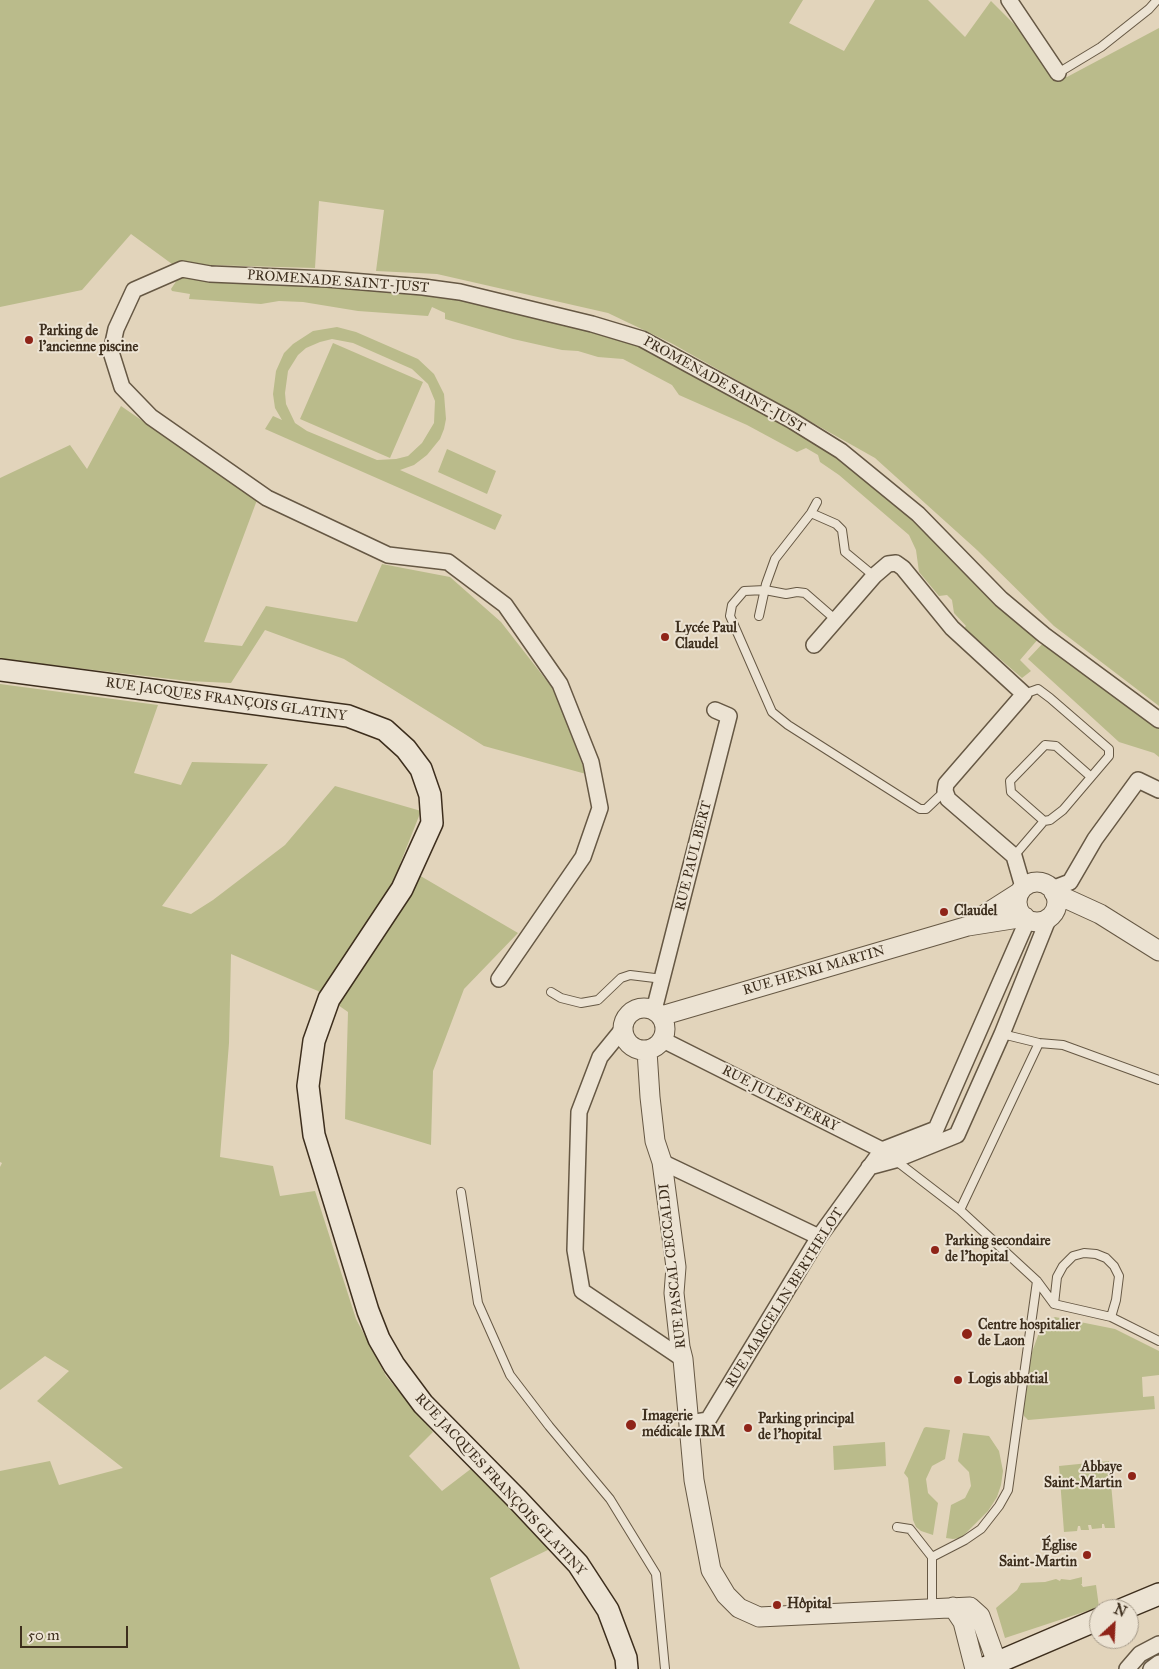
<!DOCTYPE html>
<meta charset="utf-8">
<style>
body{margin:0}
#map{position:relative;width:1159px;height:1669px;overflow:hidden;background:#e2d4bb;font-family:"IM FELL Great Primer",serif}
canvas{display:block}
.north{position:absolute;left:1089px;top:1599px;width:50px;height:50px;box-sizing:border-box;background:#ece3d3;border:1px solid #a69b8a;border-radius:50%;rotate:25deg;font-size:14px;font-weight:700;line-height:20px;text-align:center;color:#3d2e1d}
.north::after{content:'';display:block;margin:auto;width:18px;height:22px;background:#8f2418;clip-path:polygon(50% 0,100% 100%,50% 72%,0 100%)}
.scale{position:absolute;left:20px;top:1626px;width:108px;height:22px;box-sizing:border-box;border:2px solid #3d2e1d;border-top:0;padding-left:6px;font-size:15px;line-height:18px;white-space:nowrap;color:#3d2e1d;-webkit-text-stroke:4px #ece3d3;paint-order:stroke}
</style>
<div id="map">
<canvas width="1159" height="1669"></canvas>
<div class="north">N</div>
<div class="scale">50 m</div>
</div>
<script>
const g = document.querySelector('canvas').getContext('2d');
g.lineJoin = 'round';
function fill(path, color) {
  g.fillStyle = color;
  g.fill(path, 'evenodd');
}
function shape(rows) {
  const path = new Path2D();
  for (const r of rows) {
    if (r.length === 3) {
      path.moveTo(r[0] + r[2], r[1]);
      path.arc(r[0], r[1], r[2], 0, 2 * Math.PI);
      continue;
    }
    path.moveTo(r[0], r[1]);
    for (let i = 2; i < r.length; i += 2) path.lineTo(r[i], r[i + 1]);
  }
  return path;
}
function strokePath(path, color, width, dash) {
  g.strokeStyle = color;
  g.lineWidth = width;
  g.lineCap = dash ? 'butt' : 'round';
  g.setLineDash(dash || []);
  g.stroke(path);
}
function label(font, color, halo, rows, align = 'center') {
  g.font = font + ' "IM FELL Great Primer",serif';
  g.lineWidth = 4;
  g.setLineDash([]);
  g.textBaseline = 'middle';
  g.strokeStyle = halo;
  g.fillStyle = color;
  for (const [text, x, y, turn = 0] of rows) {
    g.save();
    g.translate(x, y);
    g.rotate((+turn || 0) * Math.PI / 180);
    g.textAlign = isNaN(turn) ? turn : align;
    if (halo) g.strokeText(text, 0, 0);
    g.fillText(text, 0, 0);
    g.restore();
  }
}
fill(shape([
 [0,0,803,0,789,23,844,51,875,0,928,0,965,37,991,1,1067,77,1159,28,1159,706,1054,626,977,550,875,458,671,343,608,313,437,274,376,271,384,210,319,201,315,268,172,264,131,234,82,290,0,307],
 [181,274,351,286,489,302,646,346,841,455,914,514,1039,638,1020,660,1031,671,1022,678,964,628,966,626,954,613,952,600,947,595,939,596,919,572,916,550,909,535,839,475,820,462,818,455,806,448,797,452,747,425,679,395,672,385,623,359,598,357,578,351,562,350,513,339,445,319,445,313,432,307,428,316,358,311,303,302,279,301,261,304,189,299,190,294,172,291,171,289],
 [337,327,356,332,418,359,434,374,444,394,446,419,444,429,440,439,427,455,414,465,400,470,502,515,495,530,265,429,273,416,282,420,275,408,273,394,276,371,284,353,293,344,313,331],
 [332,339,353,343,412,369,428,384,435,401,434,423,422,443,408,456,396,459,377,460,307,431,295,423,286,404,285,393,288,371,298,355,306,348,320,342],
 [333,343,423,382,390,458,300,419],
 [121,406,257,500,204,642,242,646,266,606,357,622,382,564,450,577,501,622,554,690,586,774,484,746,344,659,265,630,231,683,188,681,0,659,0,478,70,445,87,469],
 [447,449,496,471,487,494,438,472],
 [1045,641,1159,728,1159,757,1154,753,1119,742,1028,659],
 [0,684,158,705,134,773,181,785,192,762,268,764,162,906,191,914,213,900,285,845,335,786,421,811,400,864,518,933,464,989,433,1071,431,1145,345,1119,348,1012,318,991,231,954,229,1043,220,1157,273,1166,280,1196,315,1191,356,1319,386,1376,433,1432,409,1456,442,1491,472,1468,554,1547,490,1578,520,1669,0,1669,0,1471,50,1461,59,1485,123,1468,37,1401,69,1371,45,1356,0,1390,0,1167,2,1163,0,1162],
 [1055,1317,1115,1329,1159,1351,1159,1375,1142,1377,1143,1397,1154,1396,1155,1409,1028,1420,1024,1416,1022,1409,1032,1352,1040,1330,1046,1322],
 [926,1427,950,1430,945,1459,932,1466,926,1479,928,1493,938,1503,933,1535,921,1531,916,1527,913,1520,908,1478,904,1473,924,1428],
 [963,1433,989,1436,999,1451,1003,1471,1001,1485,997,1497,988,1511,961,1538,953,1539,946,1538,951,1505,965,1498,971,1486,969,1472,958,1461],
 [885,1442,886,1466,834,1470,833,1446],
 [1109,1461,1115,1528,1105,1528,1104,1524,1102,1524,1102,1528,1092,1529,1091,1525,1088,1525,1089,1530,1081,1530,1080,1526,1078,1526,1077,1531,1064,1532,1059,1466],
 [1082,1577,1082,1584,1081,1584,1083,1587,1096,1585,1099,1607,1005,1638,996,1608,1017,1590,1021,1583,1045,1582,1056,1579,1060,1581,1061,1579,1070,1580]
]), '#babb8b');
const service = shape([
 [1058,73,1101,47,1149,9,1157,0],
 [811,513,836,524,842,530,845,552,874,576],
 [759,616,766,584,775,559,811,513,817,502],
 [836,620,805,593,797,592,786,594,765,590,744,591,732,605,730,616,772,712,788,725,920,809,926,809,945,791],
 [1044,821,1011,792,1010,781,1045,745,1056,746,1090,776],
 [1014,856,1044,821,1050,820,1063,810,1109,756,1109,749,1050,698,1038,689,1024,694],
 [551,992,561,998,581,1003,598,1000,621,978,630,975,663,979],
 [1002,1034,1039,1043,1063,1045,1159,1080],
 [895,1160,960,1210,1037,1281,1054,1304,1111,1317,1159,1341],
 [461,1192,478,1303,510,1375,549,1426,610,1499,656,1574,665,1669],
 [960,1210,1039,1043],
 [1054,1304,1057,1277,1063,1266,1073,1256,1084,1253,1096,1254,1106,1258,1114,1266,1119,1276,1116,1300,1111,1317],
 [897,1527,910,1529,932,1557,932,1608],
 [932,1557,965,1540,981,1529,999,1506,1008,1490,1037,1281]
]);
const minor = shape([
 [1009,0,1058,73],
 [814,645,874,576,888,564,896,563,903,568,952,628,1024,694,946,784,945,791,948,799,1014,856,1023,887],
 [1052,889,1070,882,1095,839,1138,780,1159,790],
 [499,979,583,857,600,808,591,762,560,684,505,605,448,562,388,555,267,498,151,417,122,387,111,352,116,329,134,290,182,269,210,274,327,279,423,287,460,292,592,324,642,339,791,420,841,451,918,514,1001,599,1044,635,1159,720],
 [654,1010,729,716,715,710],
 [622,1030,600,1057,579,1112,575,1250,582,1291,683,1359],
 [663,1040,882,1150,888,1155],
 [662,1162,819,1237],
 [869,1167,895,1160,957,1135,1002,1034,1049,917],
 [690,1423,708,1420,819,1237,882,1150,936,1129,1028,919],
 [1127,1669,1140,1654,1159,1644],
 [1151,1669,1159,1663]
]);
const tertiary = shape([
 [1037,902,20],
 [1054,893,1100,914,1159,951],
 [973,922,1020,892],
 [644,1029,21],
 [661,1016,968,926,1025,917],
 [647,1051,650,1097,655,1141,662,1162,676,1267,674,1293,680,1347,683,1359,694,1480,711,1570,726,1595,739,1608,759,1617,970,1607,980,1616,997,1663],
 [953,1607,963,1622,975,1669]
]);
const secondary = shape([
 [0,670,348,716,385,730,406,749,421,769,430,795,432,823,402,889,329,999,314,1041,308,1086,314,1135,368,1311,379,1339,394,1365,423,1404,518,1500,578,1564,608,1610,626,1658,627,1669],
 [1123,1609,1159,1594],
 [982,1669,1099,1619]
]);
strokePath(service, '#665844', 10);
strokePath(minor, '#665844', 18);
strokePath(tertiary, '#665844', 21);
strokePath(secondary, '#3d2e1d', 24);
strokePath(service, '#ece3d3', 8);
strokePath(minor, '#ece3d3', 15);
strokePath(tertiary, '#ece3d3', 19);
strokePath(secondary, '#ece3d3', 21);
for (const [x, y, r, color] of [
 [29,340,5,"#8f2418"],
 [665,637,5,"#8f2418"],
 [944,912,5,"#8f2418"],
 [935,1250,5,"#8f2418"],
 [967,1334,6,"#8f2418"],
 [958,1380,5,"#8f2418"],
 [631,1425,6,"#8f2418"],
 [748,1428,5,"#8f2418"],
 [1132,1476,5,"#8f2418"],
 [1087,1555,5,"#8f2418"],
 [777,1605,5,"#8f2418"]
]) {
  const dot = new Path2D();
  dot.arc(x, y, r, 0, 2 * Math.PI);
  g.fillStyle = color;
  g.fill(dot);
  strokePath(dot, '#ece3d3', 2);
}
label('14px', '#3d2e1d', '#ece3d3', [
 ["PROMENADE SAINT-JUST",338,282,4],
 ["PROMENADE SAINT-JUST",724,385,29],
 ["RUE JACQUES FRANÇOIS GLATINY",226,700,8],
 ["RUE PAUL BERT",694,856,-76],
 ["RUE HENRI MARTIN",814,971,-16],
 ["RUE JULES FERRY",780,1099,27],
 ["RUE PASCAL CECCALDI",673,1266,-96],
 ["RUE MARCELIN BERTHELOT",785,1298,-58],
 ["RUE JACQUES FRANÇOIS GLATINY",500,1485,47]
]);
label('bold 14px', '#3d2e1d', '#ece3d3', [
 ["Parking de",39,332],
 ["l'ancienne piscine",39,348],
 ["Lycée Paul",675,629],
 ["Claudel",675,645],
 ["Claudel",954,912],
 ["Parking secondaire",945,1242],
 ["de l'hopital",945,1258],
 ["Centre hospitalier",978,1326],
 ["de Laon",978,1342],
 ["Logis abbatial",968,1380],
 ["Imagerie",642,1417],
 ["médicale IRM",642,1433],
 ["Parking principal",758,1420],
 ["de l'hopital",758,1436],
 ["Abbaye",1122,1468,"right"],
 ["Saint-Martin",1122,1484,"right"],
 ["Église",1077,1547,"right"],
 ["Saint-Martin",1077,1563,"right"],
 ["Hôpital",787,1605]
], 'left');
</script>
